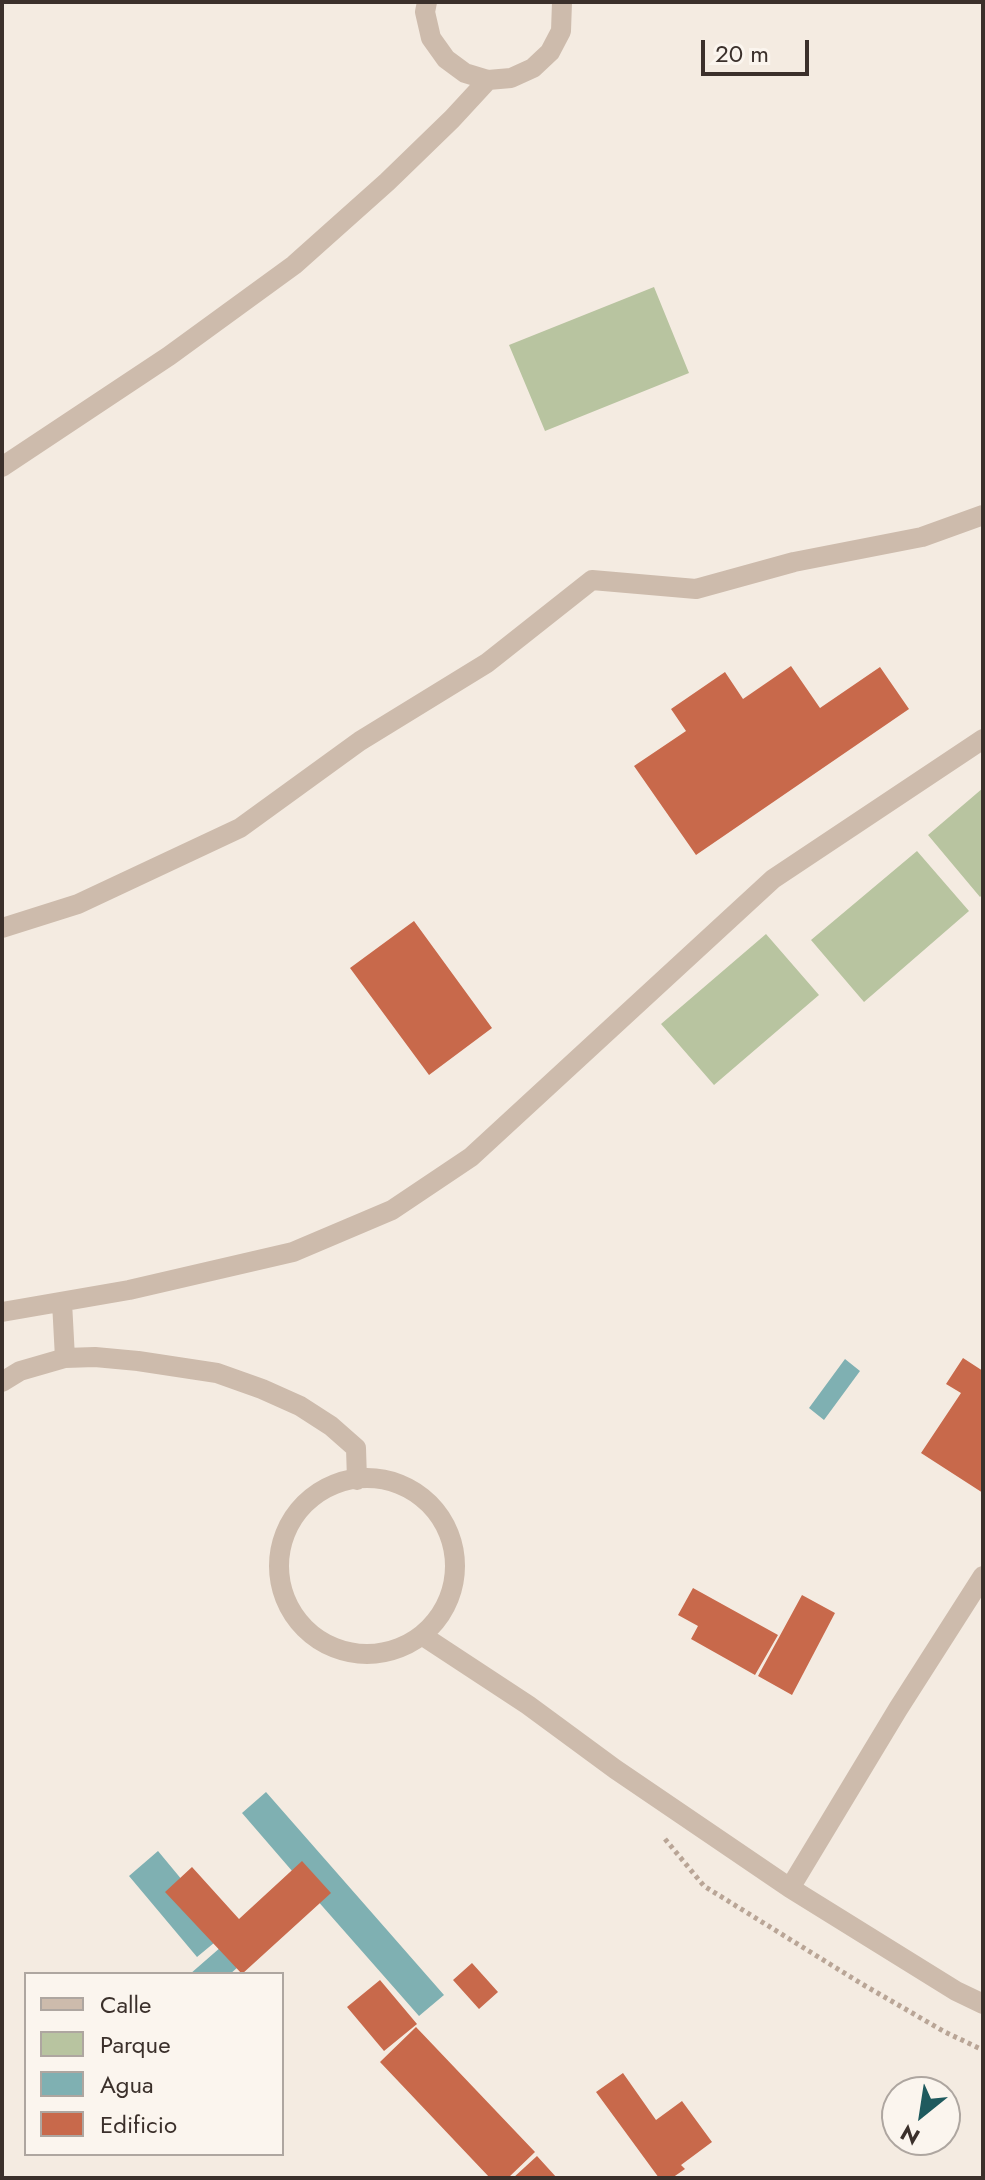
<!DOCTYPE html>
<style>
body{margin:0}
#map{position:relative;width:985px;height:2180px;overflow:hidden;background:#f4ebe1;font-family:Jost,sans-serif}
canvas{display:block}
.frame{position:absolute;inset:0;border:4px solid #3b302b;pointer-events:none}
.legend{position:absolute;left:24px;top:1972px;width:260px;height:184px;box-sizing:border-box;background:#fbf5ee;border:2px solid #aea6a0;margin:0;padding:10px 14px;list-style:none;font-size:24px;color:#3b302b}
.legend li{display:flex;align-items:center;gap:16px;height:40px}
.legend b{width:40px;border:2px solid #aea6a0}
.north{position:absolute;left:881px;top:2076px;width:80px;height:80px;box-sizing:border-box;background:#fbf5ee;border:2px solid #aea6a0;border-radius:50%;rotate:210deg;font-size:22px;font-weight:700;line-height:32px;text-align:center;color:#3b302b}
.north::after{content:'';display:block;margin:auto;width:28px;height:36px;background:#1f5a5e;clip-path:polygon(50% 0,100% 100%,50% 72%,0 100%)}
.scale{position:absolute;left:701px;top:40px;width:108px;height:36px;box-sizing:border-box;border:4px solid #3b302b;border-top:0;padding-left:10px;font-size:24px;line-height:28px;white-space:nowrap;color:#3b302b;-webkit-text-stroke:6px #fbf5ee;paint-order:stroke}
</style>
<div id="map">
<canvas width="985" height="2180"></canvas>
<div class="frame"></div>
<ul class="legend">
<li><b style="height:10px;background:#cdbbac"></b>Calle</li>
<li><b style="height:22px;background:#b8c4a0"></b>Parque</li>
<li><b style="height:22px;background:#7fb0b2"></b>Agua</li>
<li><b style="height:22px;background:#c8694b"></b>Edificio</li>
</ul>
<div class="north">N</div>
<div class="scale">20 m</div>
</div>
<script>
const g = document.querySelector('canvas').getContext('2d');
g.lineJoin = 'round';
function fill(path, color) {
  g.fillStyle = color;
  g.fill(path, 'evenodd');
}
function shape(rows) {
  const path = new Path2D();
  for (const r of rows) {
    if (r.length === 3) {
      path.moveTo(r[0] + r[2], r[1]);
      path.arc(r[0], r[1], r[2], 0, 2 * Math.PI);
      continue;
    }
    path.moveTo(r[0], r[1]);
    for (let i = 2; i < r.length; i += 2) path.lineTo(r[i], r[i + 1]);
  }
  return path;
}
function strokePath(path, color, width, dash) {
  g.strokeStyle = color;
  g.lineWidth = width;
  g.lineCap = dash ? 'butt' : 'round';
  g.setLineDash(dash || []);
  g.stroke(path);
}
fill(shape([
 [654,287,689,373,545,431,509,345],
 [983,788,983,894,980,897,928,835],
 [917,851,969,911,864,1002,811,940],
 [766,934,819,995,714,1085,661,1024]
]), '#b8c4a0');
fill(shape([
 [845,1359,860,1371,824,1420,809,1408],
 [266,1792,444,1995,419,2016,316,1899,230,1974,190,1974,299,1879,242,1813],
 [158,1851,226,1933,197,1957,129,1876]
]), '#7fb0b2');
fill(shape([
 [791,666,820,708,880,667,909,709,696,855,634,766,686,731,671,709,725,672,743,699],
 [414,921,492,1028,429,1075,350,968],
 [963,1358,983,1371,983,1493,921,1453,961,1393,946,1384],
 [693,1588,778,1635,755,1675,691,1639,698,1626,678,1615],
 [802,1595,835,1613,792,1695,758,1676],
 [302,1861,331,1893,242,1974,165,1892,192,1867,239,1919],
 [472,1963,498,1992,479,2009,453,1980],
 [380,1980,417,2024,384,2051,347,2007],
 [416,2027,535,2152,508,2178,490,2178,380,2062],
 [623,2073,656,2120,682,2101,712,2142,681,2165,685,2169,672,2178,659,2178,596,2092],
 [537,2156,557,2178,513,2178]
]), '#c8694b');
strokePath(shape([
 [665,1839,704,1886,862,1984,945,2032,983,2050]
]), '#b9a596', 5, [4, 4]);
strokePath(shape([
 [427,2,425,12,431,38,446,59,465,73,488,80,511,78,533,68,550,52,561,31,562,2],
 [2,467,169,356,294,265,387,182,452,119,488,80],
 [2,928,78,904,240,828,360,741,487,663,592,580,696,589,794,562,922,537,983,515],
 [62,1302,65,1358],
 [2,1312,129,1290,293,1252,392,1210,471,1157,773,879,983,739],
 [2,1382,20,1371,65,1358,95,1357,138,1361,217,1373,262,1389,300,1406,331,1426,356,1448,357,1480],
 [367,1566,88],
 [423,1636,528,1705,615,1769,790,1888,956,1991,983,2004],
 [790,1888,898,1709,983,1576]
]), '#cdbbac', 20);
</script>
